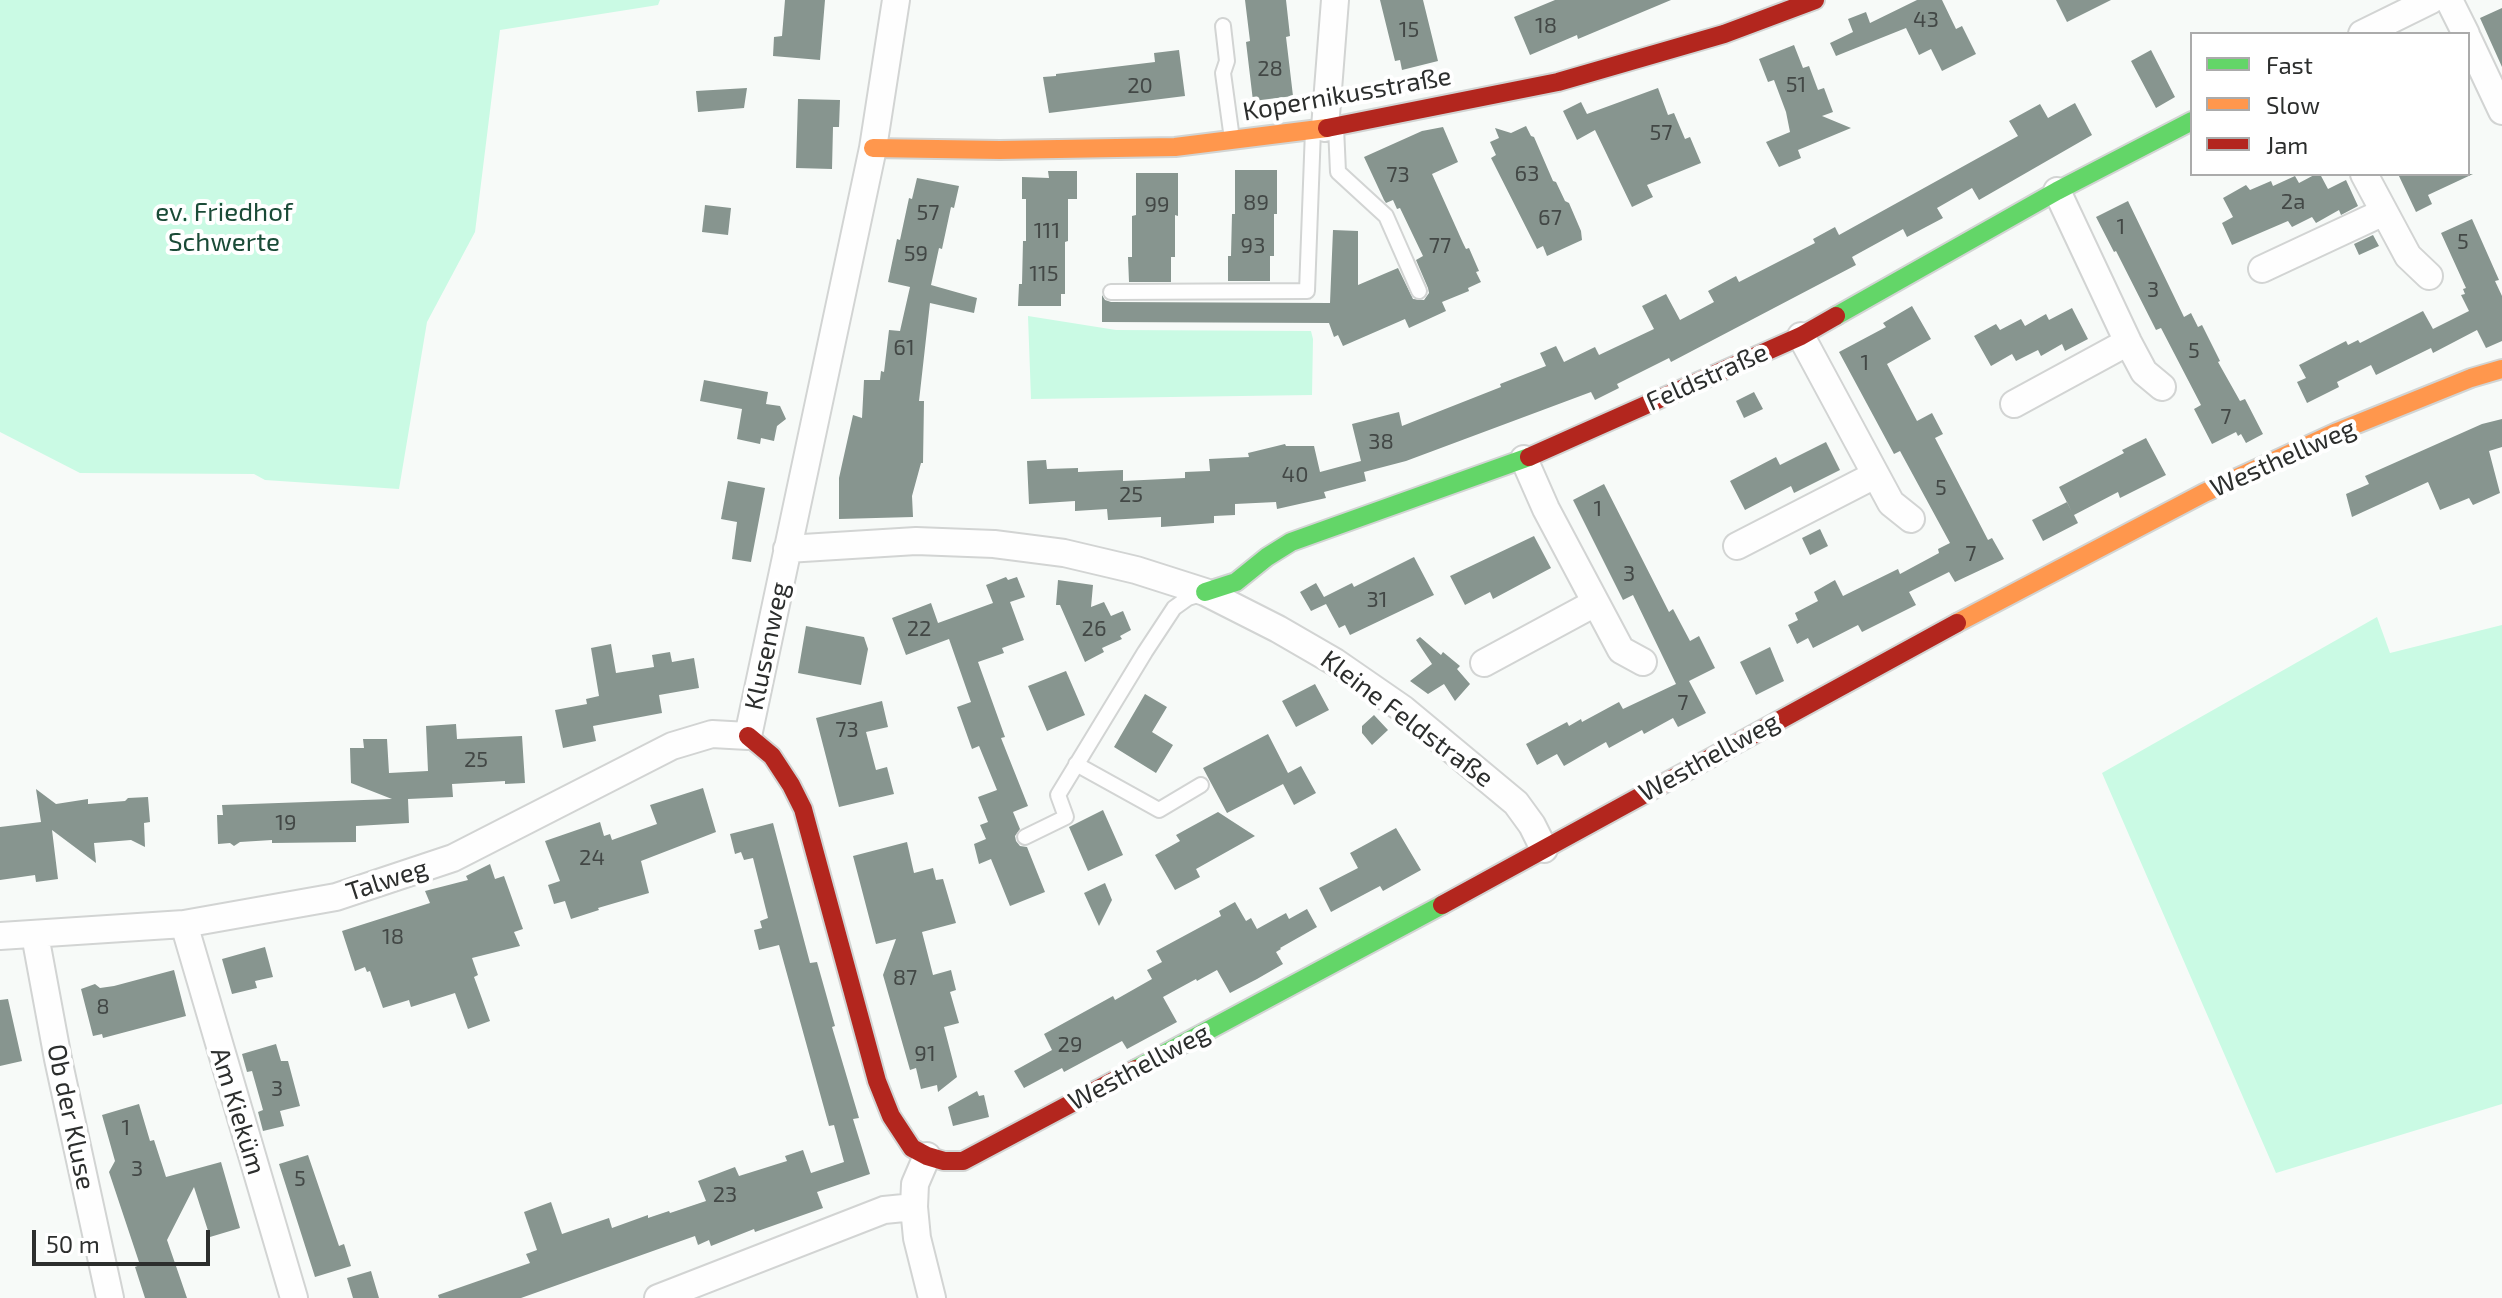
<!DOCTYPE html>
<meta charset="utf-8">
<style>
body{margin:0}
#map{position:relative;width:2502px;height:1298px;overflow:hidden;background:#f7faf8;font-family:"Exo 2",sans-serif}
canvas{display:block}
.legend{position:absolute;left:2190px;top:32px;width:280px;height:144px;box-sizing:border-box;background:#fff;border:2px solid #ababab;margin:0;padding:10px 14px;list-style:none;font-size:24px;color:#2c2e2d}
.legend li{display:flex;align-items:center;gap:16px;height:40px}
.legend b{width:40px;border:2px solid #ababab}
.scale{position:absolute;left:32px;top:1230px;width:178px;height:36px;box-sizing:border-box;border:4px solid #2c2e2d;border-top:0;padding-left:10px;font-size:24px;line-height:28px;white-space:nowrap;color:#2c2e2d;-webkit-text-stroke:6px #fff;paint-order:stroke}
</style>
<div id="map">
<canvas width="2502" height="1298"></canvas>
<ul class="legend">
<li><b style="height:10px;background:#63d668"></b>Fast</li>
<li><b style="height:10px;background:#ff974d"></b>Slow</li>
<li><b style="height:10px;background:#b3261e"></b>Jam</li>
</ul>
<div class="scale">50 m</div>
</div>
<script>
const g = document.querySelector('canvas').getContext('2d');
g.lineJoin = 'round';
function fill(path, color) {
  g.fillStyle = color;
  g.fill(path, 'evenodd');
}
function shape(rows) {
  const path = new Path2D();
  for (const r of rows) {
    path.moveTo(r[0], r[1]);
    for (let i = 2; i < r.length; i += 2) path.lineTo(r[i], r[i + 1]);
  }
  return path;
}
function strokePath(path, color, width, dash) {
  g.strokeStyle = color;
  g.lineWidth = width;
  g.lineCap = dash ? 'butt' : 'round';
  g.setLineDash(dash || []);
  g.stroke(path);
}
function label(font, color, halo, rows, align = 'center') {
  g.font = font + ' "Exo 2",sans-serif';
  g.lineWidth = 8;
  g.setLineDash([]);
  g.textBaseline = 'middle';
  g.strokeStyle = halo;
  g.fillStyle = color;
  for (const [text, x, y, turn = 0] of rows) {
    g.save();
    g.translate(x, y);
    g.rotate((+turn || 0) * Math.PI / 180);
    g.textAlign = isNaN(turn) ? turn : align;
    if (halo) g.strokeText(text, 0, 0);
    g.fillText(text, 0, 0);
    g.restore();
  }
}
fill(shape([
 [0,0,660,0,658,5,500,30,475,232,427,322,399,489,265,480,254,474,80,473,0,432],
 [1028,316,1116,330,1311,331,1313,339,1312,395,1031,399],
 [2377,617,2390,653,2502,625,2502,1104,2276,1173,2102,773]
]), '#cafae4');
fill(shape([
 [785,0,825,0,820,60,773,56,774,37,782,36],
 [1245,0,1286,0,1290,36,1286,37,1293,96,1253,101,1246,42,1250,41],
 [1380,0,1423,0,1438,61,1402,70,1400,60,1395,61],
 [1555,0,1671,0,1578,39,1577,35,1530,55,1514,17],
 [1917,0,1942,0,1956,29,1962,26,1976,54,1942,71,1931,49,1919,55,1906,28,1836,56,1830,43,1853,32,1848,19,1866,12,1870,23],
 [2056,0,2111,0,2067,22],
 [2502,8,2502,67,2480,18],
 [1794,45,1803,68,1809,66,1818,90,1824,88,1833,112,1822,116,1851,128,1798,150,1801,158,1779,167,1766,142,1790,132,1786,112,1774,80,1768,82,1759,59],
 [1179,50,1185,96,1049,113,1043,77,1056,76,1056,74,1155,62,1154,53],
 [2151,50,2175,97,2156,108,2131,61],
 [747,88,744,108,698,112,696,91],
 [1658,88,1668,115,1674,113,1685,139,1690,137,1701,163,1647,185,1653,197,1632,207,1595,130,1577,140,1563,111,1581,102,1587,114],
 [798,99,840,100,839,127,833,127,832,169,796,168],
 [2075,103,2092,135,1979,200,1972,188,1937,208,1943,218,1907,237,1903,229,1852,257,1856,265,1671,362,1669,358,1617,384,1619,388,1595,400,1591,392,1406,461,1364,472,1366,481,1324,492,1326,498,1277,509,1276,502,1235,504,1235,515,1214,516,1214,523,1161,527,1161,517,1108,520,1107,509,1075,511,1075,501,1029,504,1027,461,1046,460,1047,469,1078,468,1078,472,1123,470,1123,481,1185,478,1185,472,1210,471,1209,459,1249,457,1248,453,1285,444,1286,446,1314,446,1320,472,1361,461,1352,424,1399,412,1402,426,1501,387,1500,384,1546,366,1540,353,1556,346,1564,362,1595,347,1599,355,1654,329,1642,306,1666,294,1680,320,1714,302,1708,291,1736,276,1739,282,1815,243,1813,239,1835,227,1839,235,2018,136,2009,121,2040,104,2048,118],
 [1526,126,1531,136,1534,137,1553,181,1556,182,1565,201,1569,203,1581,231,1582,240,1547,256,1543,246,1537,249,1491,158,1496,155,1490,142,1499,138,1495,128,1511,133],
 [1443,127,1458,162,1432,174,1463,243,1466,249,1469,248,1479,271,1476,272,1481,282,1468,288,1469,291,1442,302,1446,311,1409,328,1405,319,1343,346,1338,335,1334,337,1329,323,1102,322,1102,295,1105,300,1111,302,1330,303,1333,230,1358,231,1358,285,1398,268,1413,299,1424,300,1429,293,1428,288,1416,260,1423,256,1400,208,1397,209,1393,200,1386,203,1384,200,1364,157,1422,131],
 [1235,170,1277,170,1277,214,1274,214,1274,256,1270,256,1270,281,1228,281,1228,256,1231,256,1232,214,1235,214],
 [1048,171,1077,171,1077,199,1068,199,1068,241,1065,242,1065,294,1061,294,1061,306,1018,306,1019,284,1022,284,1023,241,1026,241,1026,199,1022,199,1022,177,1049,178],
 [1136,173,1178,173,1178,216,1175,215,1175,257,1171,257,1171,282,1129,282,1128,257,1132,257,1132,216,1136,215],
 [2316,174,2320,174,2328,189,2346,180,2358,206,2341,215,2339,210,2316,223,2312,217,2292,227,2288,221,2232,245,2222,223,2233,217,2223,198,2246,185,2250,190,2271,181,2273,186,2295,176,2299,183],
 [2398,174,2473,174,2428,195,2432,204,2416,212],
 [917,178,959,186,954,208,951,207,942,249,939,248,931,285,977,298,974,313,930,303,919,401,924,401,923,463,921,463,912,496,913,517,839,519,839,478,853,415,862,418,864,380,880,380,881,371,884,372,889,330,900,331,910,287,888,282,897,239,900,240,909,198,912,199],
 [2128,201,2184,317,2191,313,2198,327,2202,325,2220,361,2218,362,2240,401,2245,399,2263,434,2246,443,2241,434,2238,436,2236,432,2212,444,2194,409,2201,405,2161,328,2156,330,2116,251,2114,252,2096,217],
 [705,205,731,208,728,235,702,232],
 [2472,219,2499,280,2495,281,2502,296,2502,341,2486,348,2477,330,2433,353,2431,348,2376,375,2371,365,2337,382,2339,387,2307,403,2297,382,2306,378,2299,365,2346,341,2348,345,2358,340,2360,343,2423,311,2433,329,2469,311,2461,295,2465,294,2463,289,2466,288,2441,233],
 [2373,235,2379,246,2359,255,2354,244],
 [1912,306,1931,339,1887,364,1917,421,1932,413,1943,434,1935,438,1988,540,1992,538,2004,559,1955,582,1949,572,1909,592,1916,605,1862,632,1858,625,1813,648,1808,638,1797,644,1788,625,1798,620,1795,613,1818,601,1814,592,1835,580,1843,596,1898,569,1900,574,1939,553,1938,549,1950,543,1900,451,1894,454,1839,352,1886,327,1883,323],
 [2072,308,2088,339,2065,351,2062,344,2041,356,2038,350,2016,361,2012,354,1991,366,1974,336,1996,324,2000,330,2021,319,2025,326,2046,314,2049,320],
 [704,380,768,392,766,404,780,406,786,419,777,426,774,441,761,438,760,444,737,439,742,409,700,401],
 [1754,392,1763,409,1744,418,1736,401],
 [2502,419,2502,447,2489,451,2500,493,2473,505,2469,498,2440,510,2428,482,2352,517,2346,494,2369,484,2365,476,2482,424],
 [2146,438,2166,475,2120,498,2118,492,2074,515,2078,523,2043,541,2032,520,2067,502,2072,512,2059,487,2124,453,2122,450],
 [1826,442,1840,470,1794,493,1791,486,1745,510,1730,481,1776,457,1780,465],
 [728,481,765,488,751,562,732,559,737,522,721,519],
 [1604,484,1669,612,1673,609,1690,641,1699,636,1715,668,1689,681,1706,713,1678,727,1673,718,1644,734,1642,730,1609,748,1606,742,1564,766,1557,754,1537,765,1526,744,1567,722,1569,726,1581,719,1582,722,1619,702,1623,709,1676,684,1633,595,1623,600,1573,500],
 [1820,529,1828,546,1810,555,1802,538],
 [1534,536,1551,568,1493,599,1490,592,1465,605,1450,576],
 [1414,557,1434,595,1350,635,1345,625,1339,628,1326,604,1311,611,1300,592,1316,583,1324,597,1352,583,1354,587],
 [1006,577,1008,580,1017,577,1025,597,1010,602,1024,640,1002,648,1004,653,978,662,1005,737,1001,738,1028,806,1013,812,1020,829,1015,836,1016,841,1020,846,1027,847,1045,892,1010,906,991,859,979,864,974,844,986,839,980,825,988,822,978,797,997,790,979,746,972,749,957,707,971,702,949,639,906,655,892,618,931,603,938,623,993,603,986,585],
 [1058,580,1093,585,1091,607,1104,602,1111,616,1123,611,1131,630,1120,636,1122,639,1102,648,1104,652,1085,662,1060,605,1056,605],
 [806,626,864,637,868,649,861,685,798,673],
 [1420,637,1441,655,1443,652,1460,666,1457,669,1470,684,1455,701,1444,684,1428,694,1410,681,1432,664,1416,640],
 [611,644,616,673,654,667,652,655,670,652,672,662,694,658,699,688,659,695,662,713,593,726,596,741,563,748,555,710,587,704,586,699,599,696,591,648],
 [1770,647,1784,681,1756,695,1740,662],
 [1066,671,1085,715,1047,731,1028,686],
 [1315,684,1329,710,1296,727,1282,701],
 [1145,694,1167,707,1152,732,1173,745,1156,773,1114,747],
 [882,701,888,727,866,732,876,770,887,767,894,794,839,807,816,718],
 [1374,715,1388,730,1372,745,1362,733,1362,726],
 [456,724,457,739,522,736,525,783,505,784,505,781,452,784,453,797,408,799,409,823,356,826,356,842,272,843,272,840,240,842,234,846,230,843,218,844,217,815,223,815,222,805,392,799,351,783,350,748,364,748,363,739,387,739,389,773,428,771,426,726],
 [1268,734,1288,773,1301,766,1316,793,1294,805,1283,784,1227,813,1203,768],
 [703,788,716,832,641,861,649,893,598,908,599,910,571,919,565,901,554,904,548,885,560,881,545,841,600,822,604,836,610,834,612,840,657,824,650,805],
 [36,789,56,804,88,799,88,804,125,801,128,798,148,797,150,822,144,823,145,847,131,840,94,843,96,863,52,830,58,879,36,882,35,875,0,880,0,827,41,822],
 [1103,810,1123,855,1088,871,1069,827],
 [1218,812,1255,836,1196,869,1200,877,1175,890,1155,855,1180,841,1176,835],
 [773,823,810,963,817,962,835,1026,832,1027,859,1118,853,1119,870,1174,817,1192,823,1208,755,1232,754,1229,711,1246,709,1240,698,1245,695,1236,521,1298,439,1298,438,1295,530,1263,526,1254,537,1250,524,1212,551,1202,562,1234,609,1218,612,1228,648,1215,648,1218,669,1211,670,1213,706,1201,698,1181,735,1167,739,1176,787,1161,785,1156,803,1150,811,1173,844,1162,834,1125,829,1126,779,945,759,950,754,930,762,928,760,921,768,918,753,858,744,860,741,852,735,854,730,834],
 [1396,828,1421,870,1383,891,1380,886,1331,912,1319,888,1358,868,1350,853],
 [907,842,914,873,933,868,936,880,943,879,956,923,922,932,933,975,951,970,956,990,950,992,959,1023,944,1027,957,1077,938,1092,937,1085,921,1089,916,1068,910,1070,883,975,896,939,876,944,853,856],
 [490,864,495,879,504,876,523,929,514,932,520,946,472,958,478,975,474,977,490,1021,468,1029,455,993,411,1007,409,1000,383,1008,370,971,367,972,365,967,355,971,342,931,430,903,425,891,468,880,466,876],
 [1105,883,1112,900,1099,926,1084,893],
 [1235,902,1246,921,1251,918,1257,929,1286,913,1289,919,1307,909,1317,927,1280,948,1281,949,1276,952,1283,964,1257,979,1230,993,1217,970,1197,981,1196,979,1163,997,1177,1022,1127,1049,1122,1041,1064,1072,1062,1068,1024,1088,1014,1071,1052,1050,1044,1034,1113,996,1115,1000,1152,979,1147,970,1162,962,1156,951,1221,916,1219,911],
 [265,947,273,977,255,981,257,988,232,994,222,959],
 [174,970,186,1016,103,1038,102,1034,93,1036,81,989,95,984,100,988,114,986],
 [8,999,22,1061,0,1066,0,1000],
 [276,1044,281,1061,288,1061,300,1106,280,1111,284,1126,263,1131,258,1112,263,1110,252,1071,247,1072,242,1054],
 [977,1091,979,1096,984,1095,989,1117,953,1126,948,1107],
 [139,1104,150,1141,154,1140,166,1177,221,1162,240,1228,210,1237,194,1187,167,1240,187,1298,145,1298,135,1267,140,1265,109,1172,115,1161,102,1115],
 [308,1155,339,1246,344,1244,351,1266,315,1277,279,1164],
 [371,1271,379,1298,353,1298,347,1278]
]), '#87958f');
const lane = shape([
 [1223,26,1227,61,1223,73,1232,139],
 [1336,127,1338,172,1386,216,1419,291],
 [1111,292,1307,291,1313,130],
 [1076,764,1159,810,1201,785],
 [1025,837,1066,817,1058,795,1145,652,1174,608,1188,598,1201,594]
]);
const street = shape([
 [2449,0,2466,34],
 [2362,34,2431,0],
 [2468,39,2502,111],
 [1325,128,1335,0],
 [2364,174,2408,256,2429,276],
 [2057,191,2128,342,2144,372,2162,387],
 [2262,269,2384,212],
 [1801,336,1891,503,1911,519],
 [2014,404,2128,342],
 [1524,459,1546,509,1621,650,1643,662],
 [1737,546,1875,475],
 [787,549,916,541,994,544,1064,553,1136,570,1205,592,1278,629,1335,662,1403,709,1516,803,1532,825,1544,849],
 [1484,663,1595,603],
 [184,924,294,1298],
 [35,935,58,1059,110,1298],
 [0,936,184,924,336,897,453,858,672,746,712,734,748,736,873,148,896,0],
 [927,1156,915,1184,914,1207,917,1238,932,1298],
 [658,1298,884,1210,914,1207]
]);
const fast = shape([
 [1836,316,2057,191,2192,121],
 [1205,592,1236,582,1267,557,1291,542,1529,457],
 [1136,1069,1442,905]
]);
const slow = shape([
 [873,148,1000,150,1175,147,1327,128],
 [1957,623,2204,493,2337,432,2471,378,2502,369]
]);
const jam = shape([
 [1327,128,1558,82,1724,34,1815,0],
 [1529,457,1801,336,1836,316],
 [748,736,772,756,791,785,803,809,877,1081,891,1116,912,1148,927,1156,944,1161,963,1161,1136,1069],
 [1442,905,1957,623]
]);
strokePath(lane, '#d2d4d3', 18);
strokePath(street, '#d2d4d3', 30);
strokePath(fast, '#d2d4d3', 22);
strokePath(slow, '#d2d4d3', 22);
strokePath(jam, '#d2d4d3', 22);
strokePath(lane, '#fefefe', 14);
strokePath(street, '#fefefe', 26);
strokePath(fast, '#63d668', 18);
strokePath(slow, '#ff974d', 18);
strokePath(jam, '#b3261e', 18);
label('22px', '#434846', null, [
 ["43",1926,20],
 ["18",1546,26],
 ["15",1409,30],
 ["28",1270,69],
 ["51",1796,85],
 ["20",1140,86],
 ["57",1661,133],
 ["63",1527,174],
 ["73",1398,175],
 ["2a",2293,202],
 ["89",1256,203],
 ["99",1157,205],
 ["57",928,213],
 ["67",1550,218],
 ["1",2121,227],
 ["111",1047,231],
 ["5",2463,242],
 ["93",1253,246],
 ["77",1440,246],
 ["59",916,254],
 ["115",1044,274],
 ["3",2153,290],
 ["61",904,348],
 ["5",2194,351],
 ["1",1865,363],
 ["7",2226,417],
 ["38",1381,442],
 ["40",1295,475],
 ["5",1941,488],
 ["25",1131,495],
 ["1",1598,509],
 ["7",1971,554],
 ["3",1629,574],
 ["31",1377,600],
 ["22",919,629],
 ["26",1094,629],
 ["7",1683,703],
 ["73",847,730],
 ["25",476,760],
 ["19",286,823],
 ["24",592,858],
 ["18",393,937],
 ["87",905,978],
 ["8",103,1007],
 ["29",1070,1045],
 ["91",925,1054],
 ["3",277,1089],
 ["1",126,1128],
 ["3",137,1169],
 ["5",300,1179],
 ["23",725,1195]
]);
label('26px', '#2c2e2d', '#fff', [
 ["Kopernikusstraße",1347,94,-10],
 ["Feldstraße",1707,377,-24],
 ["Westhellweg",2283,458,-24],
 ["Klusenweg",767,646,-78],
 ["Kleine Feldstraße",1407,719,37],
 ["Westhellweg",1709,757,-29],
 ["Talweg",387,880,-18],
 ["Westhellweg",1139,1067,-28],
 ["Am Kieküm",238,1111,73],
 ["Ob der Kluse",71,1117,78]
]);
label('26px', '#1a4b37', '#fff', [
 ["ev. Friedhof",224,212],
 ["Schwerte",224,242]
]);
</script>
